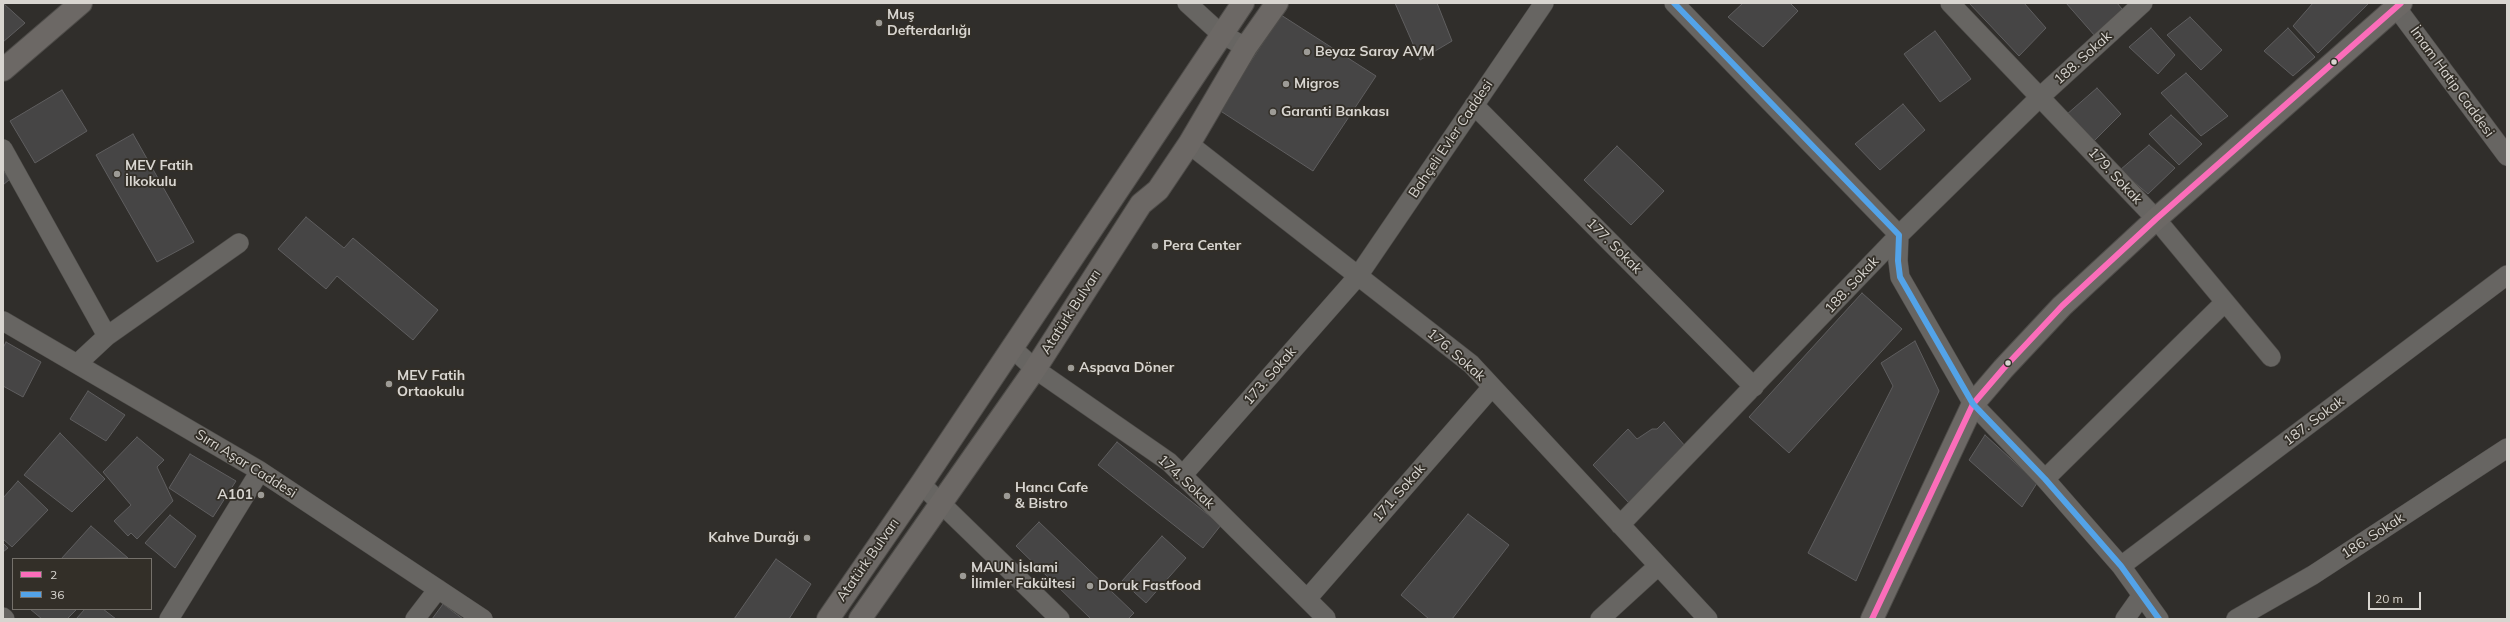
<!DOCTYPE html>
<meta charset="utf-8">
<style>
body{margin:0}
#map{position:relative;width:2510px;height:622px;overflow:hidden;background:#302e2b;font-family:Mulish,sans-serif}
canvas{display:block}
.frame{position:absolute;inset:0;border:4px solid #d8d5d0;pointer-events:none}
.legend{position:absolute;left:12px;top:558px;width:140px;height:52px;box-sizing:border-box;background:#332f28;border:1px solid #75716b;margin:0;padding:5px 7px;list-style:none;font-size:12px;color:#d8d5d0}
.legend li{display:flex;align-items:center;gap:8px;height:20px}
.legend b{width:20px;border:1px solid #75716b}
.scale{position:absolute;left:2368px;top:592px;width:53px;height:18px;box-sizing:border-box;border:2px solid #d8d5d0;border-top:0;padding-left:5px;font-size:12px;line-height:14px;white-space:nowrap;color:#d8d5d0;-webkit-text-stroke:3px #332f28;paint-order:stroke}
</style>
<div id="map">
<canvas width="2510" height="622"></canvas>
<div class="frame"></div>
<ul class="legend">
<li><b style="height:5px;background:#fb6dba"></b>2</li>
<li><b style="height:5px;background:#53a3e8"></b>36</li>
</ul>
<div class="scale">20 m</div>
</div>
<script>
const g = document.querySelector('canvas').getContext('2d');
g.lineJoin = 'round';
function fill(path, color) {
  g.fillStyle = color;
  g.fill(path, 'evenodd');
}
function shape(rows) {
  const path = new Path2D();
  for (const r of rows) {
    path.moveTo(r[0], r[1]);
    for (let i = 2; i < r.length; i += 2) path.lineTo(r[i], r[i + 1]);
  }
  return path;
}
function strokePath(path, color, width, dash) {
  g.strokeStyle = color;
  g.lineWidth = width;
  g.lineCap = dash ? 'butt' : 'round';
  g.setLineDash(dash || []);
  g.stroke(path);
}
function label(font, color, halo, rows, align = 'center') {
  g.font = font + ' Mulish,sans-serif';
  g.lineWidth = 3.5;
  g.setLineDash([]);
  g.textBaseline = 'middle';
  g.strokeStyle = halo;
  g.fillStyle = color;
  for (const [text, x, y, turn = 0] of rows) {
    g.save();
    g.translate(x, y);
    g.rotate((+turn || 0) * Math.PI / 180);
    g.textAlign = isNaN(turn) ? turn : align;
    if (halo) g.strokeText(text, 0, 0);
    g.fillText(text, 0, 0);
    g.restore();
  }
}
const building = shape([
 [3,3,25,23,3,42,3,3],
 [1395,3,1437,3,1452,41,1420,60,1395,3],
 [1743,3,1790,3,1798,11,1763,47,1728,17,1743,3],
 [1969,3,2024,3,2046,28,2019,56,1969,3],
 [2066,3,2117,3,2122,9,2095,36,2066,3],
 [2313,3,2369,3,2318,53,2293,26,2313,3],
 [1281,15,1376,76,1313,171,1219,110,1281,15],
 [2190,17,2222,50,2201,70,2167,35,2190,17],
 [2151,28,2175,55,2158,74,2129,47,2151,28],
 [2288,28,2315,57,2293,76,2264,51,2288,28],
 [1935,31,1971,79,1940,102,1904,54,1935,31],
 [2186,73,2228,116,2201,136,2161,93,2186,73],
 [2097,88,2121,114,2093,142,2066,115,2097,88],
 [62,90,87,131,35,163,10,121,62,90],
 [1903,104,1925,130,1880,170,1855,144,1903,104],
 [2171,115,2202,144,2179,165,2149,134,2171,115],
 [133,134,194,242,157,262,96,155,133,134],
 [2149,145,2175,168,2148,194,2120,170,2149,145],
 [1617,146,1664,191,1631,225,1584,180,1617,146],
 [3,171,10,179,3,185,3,171],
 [306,217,344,248,353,238,438,310,413,340,337,276,326,289,278,249,306,217],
 [1862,293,1902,329,1789,453,1749,417,1862,293],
 [1915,341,1939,391,1856,581,1808,553,1893,386,1881,363,1915,341],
 [6,342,41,362,23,397,3,386,3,348,6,342],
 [88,391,125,415,106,441,70,419,88,391],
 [1664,422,1686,447,1630,504,1593,465,1628,429,1637,439,1652,429,1657,429,1664,422],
 [60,433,105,479,72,512,24,475,60,433],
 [1985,435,2037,483,2022,507,1969,460,1985,435],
 [137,437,164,460,157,467,173,501,137,539,131,533,128,536,114,521,131,505,103,472,137,437],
 [1117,442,1221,525,1203,548,1098,465,1117,442],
 [190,454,236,481,213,517,169,488,190,454],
 [18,481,48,510,12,547,3,539,3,498,18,481],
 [1468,514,1509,545,1452,619,1429,619,1401,595,1468,514],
 [170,515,196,536,175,568,145,543,170,515],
 [1039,522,1134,613,1128,619,1091,619,1016,546,1039,522],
 [91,526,128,558,61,559,91,526],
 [1162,536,1186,558,1146,603,1122,581,1162,536],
 [3,543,8,548,3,552,3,543],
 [776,559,811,584,789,619,734,619,776,559],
 [443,604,463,619,432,619,443,604],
 [30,609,77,609,67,619,42,619,30,609],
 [85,609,103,609,116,619,76,619,85,609]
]);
fill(building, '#464545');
strokePath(building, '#5f5e5f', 1);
const street = shape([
 [1187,3,1221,34,1246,47],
 [1674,3,1899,235,1898,261,1900,277,1973,404,2045,479,2121,566,2159,619],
 [1950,3,2156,219,2271,357],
 [2393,3,2507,156],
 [1474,105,1754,387],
 [1189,144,1471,364,1708,619],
 [3,149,107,336],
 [3,321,260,471,483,619],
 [1012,348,1035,369,1169,462,1326,618],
 [78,363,107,336,239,243],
 [1182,476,1358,276,1544,3],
 [2045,479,2225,302],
 [921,484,1060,619],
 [1620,525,1899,235,2040,97,2143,3],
 [2121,566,2507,275],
 [1307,599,1492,387],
 [3,617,5,619],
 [169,619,260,471],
 [415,619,438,589],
 [1600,619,1658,566],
 [2125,619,2142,595],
 [2236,619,2313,575,2507,448]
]);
const secondary = shape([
 [3,70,81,3],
 [828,619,921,484,1243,3],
 [860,619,1035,369,1141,204,1158,190,1189,144,1246,47,1277,3],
 [1872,619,1973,404,2003,369,2062,306,2156,219,2401,3]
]);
strokePath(street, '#4e4c49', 20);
strokePath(secondary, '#4e4c49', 24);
strokePath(street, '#676562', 19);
strokePath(secondary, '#6c6865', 22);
strokePath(shape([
 [1872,619,1973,404,2003,369,2062,306,2156,219,2401,3]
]), '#fb6dba', 6);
strokePath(shape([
 [1674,3,1899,235,1898,261,1900,277,1973,404,2045,479,2121,566,2159,619]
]), '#53a3e8', 6);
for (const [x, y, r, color] of [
 [879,23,4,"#9d9b96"],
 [1307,52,4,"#9d9b96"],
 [2334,62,3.5,"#d8d5d0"],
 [1286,84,4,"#9d9b96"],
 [1273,112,4,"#9d9b96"],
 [117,174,4,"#9d9b96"],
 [1155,246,4,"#9d9b96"],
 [2008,363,3.5,"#d8d5d0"],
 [1071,368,4,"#9d9b96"],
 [389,384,4,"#9d9b96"],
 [261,495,4,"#9d9b96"],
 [1007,496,4,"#9d9b96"],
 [807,538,4,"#9d9b96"],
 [963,576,4,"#9d9b96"],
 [1090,586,4,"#9d9b96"]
]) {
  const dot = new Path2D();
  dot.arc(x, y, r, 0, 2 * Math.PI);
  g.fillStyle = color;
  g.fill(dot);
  strokePath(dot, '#332f28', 1.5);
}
label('bold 14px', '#d8d5d0', '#332f28', [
 ["Muş",887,15],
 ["Defterdarlığı",887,31],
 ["Beyaz Saray AVM",1315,52],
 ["Migros",1294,84],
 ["Garanti Bankası",1281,112],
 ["MEV Fatih",125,166],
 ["İlkokulu",125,182],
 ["Pera Center",1163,246],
 ["Aspava Döner",1079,368],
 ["MEV Fatih",397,376],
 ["Ortaokulu",397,392],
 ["Hancı Cafe",1015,488],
 ["& Bistro",1015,504],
 ["A101",253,495,"right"],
 ["Kahve Durağı",799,538,"right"],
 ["MAUN İslami",971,568],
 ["İlimler Fakültesi",971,584],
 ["Doruk Fastfood",1098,586]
], 'left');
label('14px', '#d8d5d0', '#332f28', [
 ["188. Sokak",2083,58,-42],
 ["İmam Hatip Caddesi",2452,82,54],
 ["Bahçeli Evler Caddesi",1451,139,-56],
 ["179. Sokak",2115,176,47],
 ["177. Sokak",1614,246,45],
 ["188. Sokak",1852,285,-47],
 ["Atatürk Bulvarı",1071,312,-57],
 ["176. Sokak",1456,355,41],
 ["173. Sokak",1270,376,-49],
 ["187. Sokak",2314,421,-37],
 ["Sırrı Aşar Caddesi",246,464,32],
 ["174. Sokak",1186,482,43],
 ["171. Sokak",1399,493,-49],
 ["186. Sokak",2373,536,-33],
 ["Atatürk Bulvarı",868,560,-55]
]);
</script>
